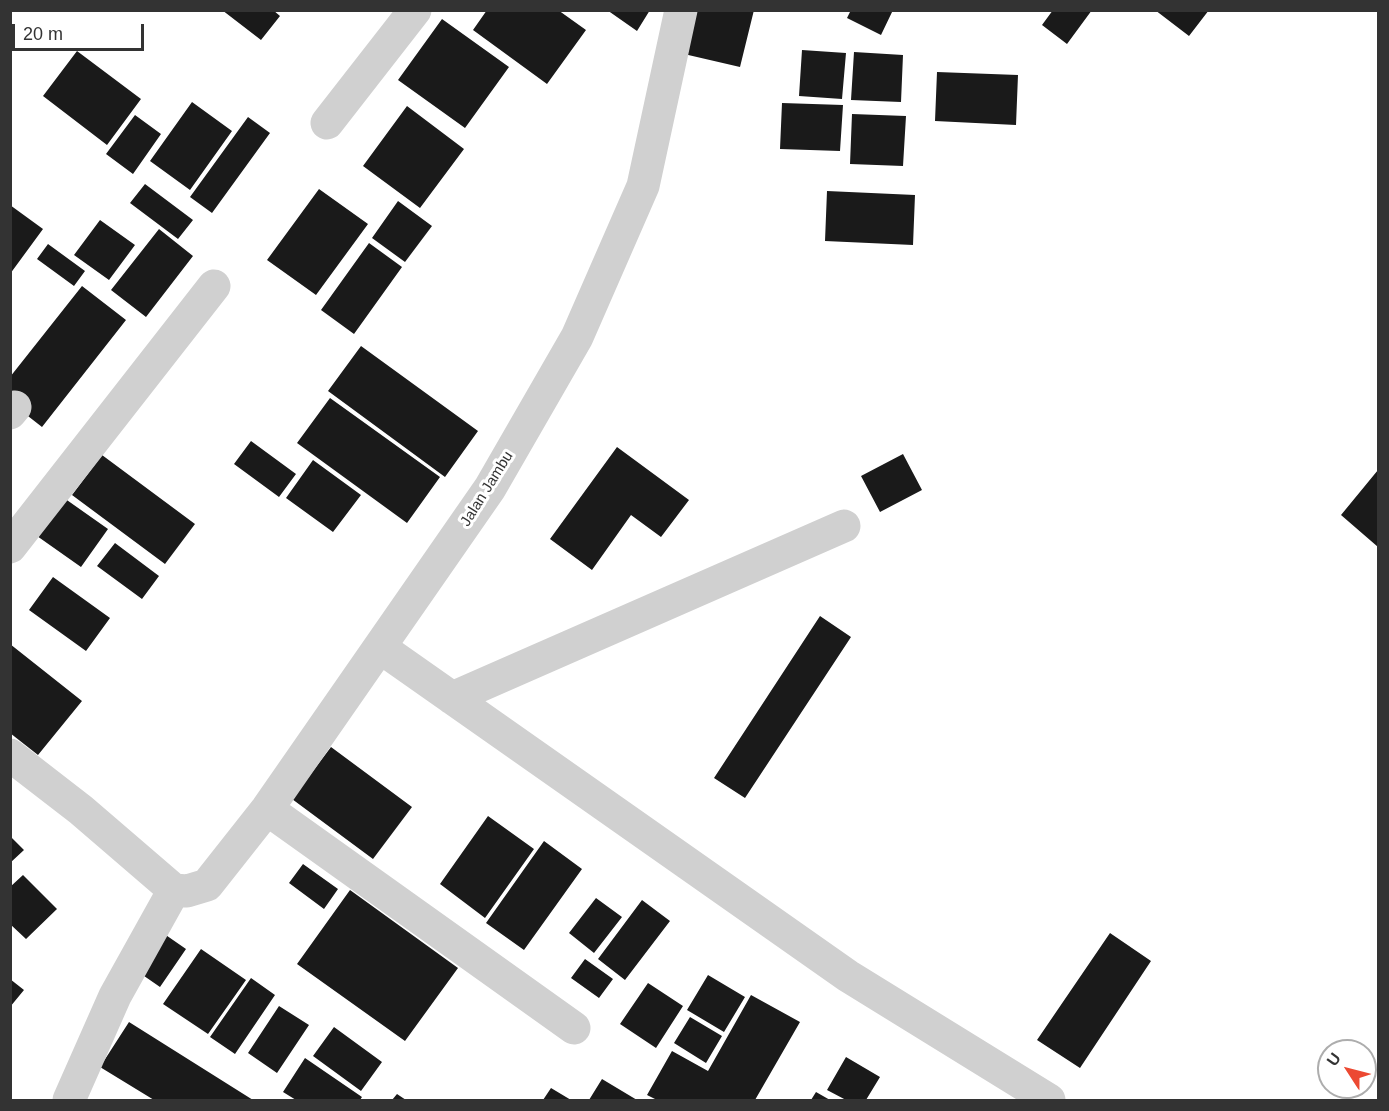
<!DOCTYPE html>
<style>
body{margin:0}
#map{position:relative;width:1389px;height:1111px;overflow:hidden;background:#fff;font-family:Helvetica,sans-serif}
canvas{display:block}
.frame{position:absolute;inset:0;border:12px solid #333;pointer-events:none}
.north{position:absolute;left:1317px;top:1039px;width:60px;height:60px;box-sizing:border-box;background:#fff;border:2px solid #adadad;border-radius:50%;rotate:306deg;font-size:16px;font-weight:700;line-height:24px;text-align:center;color:#333}
.north::after{content:'';display:block;margin:auto;width:21px;height:27px;background:#ec4932;clip-path:polygon(50% 0,100% 100%,50% 72%,0 100%)}
.scale{position:absolute;left:12px;top:24px;width:132px;height:27px;box-sizing:border-box;border:3px solid #333;border-top:0;padding-left:8px;font-size:18px;line-height:21px;white-space:nowrap;color:#333;-webkit-text-stroke:4px #fff;paint-order:stroke}
</style>
<div id="map">
<canvas width="1389" height="1111"></canvas>
<div class="frame"></div>
<div class="north">U</div>
<div class="scale">20 m</div>
</div>
<script>
const g = document.querySelector('canvas').getContext('2d');
g.lineJoin = 'round';
function fill(path, color) {
  g.fillStyle = color;
  g.fill(path, 'evenodd');
}
function shape(rows) {
  const path = new Path2D();
  for (const r of rows) {
    path.moveTo(r[0], r[1]);
    for (let i = 2; i < r.length; i += 2) path.lineTo(r[i], r[i + 1]);
  }
  return path;
}
function strokePath(path, color, width, dash) {
  g.strokeStyle = color;
  g.lineWidth = width;
  g.lineCap = dash ? 'butt' : 'round';
  g.setLineDash(dash || []);
  g.stroke(path);
}
function label(font, color, halo, rows, align = 'center') {
  g.font = font + ' Helvetica,sans-serif';
  g.lineWidth = 6;
  g.setLineDash([]);
  g.textBaseline = 'middle';
  g.strokeStyle = halo;
  g.fillStyle = color;
  for (const [text, x, y, turn = 0] of rows) {
    g.save();
    g.translate(x, y);
    g.rotate((+turn || 0) * Math.PI / 180);
    g.textAlign = isNaN(turn) ? turn : align;
    if (halo) g.strokeText(text, 0, 0);
    g.fillText(text, 0, 0);
    g.restore();
  }
}
fill(shape([
 [222,10,273,10,280,16,261,40],
 [487,10,558,10,586,30,547,84,473,30],
 [607,10,650,10,637,31],
 [695,10,754,10,740,67,684,54],
 [851,10,893,10,881,35,847,18],
 [1053,10,1092,10,1067,44,1042,25],
 [1155,10,1209,10,1189,36],
 [442,19,509,67,465,128,398,80],
 [802,50,846,53,842,99,799,96],
 [77,51,141,99,107,145,43,96],
 [854,52,903,55,901,102,851,100],
 [937,72,1018,75,1016,125,935,121],
 [192,102,232,131,190,190,150,161],
 [782,103,843,105,840,151,780,149],
 [407,106,464,149,420,208,363,166],
 [852,114,906,116,903,166,850,164],
 [135,115,161,134,133,174,106,154],
 [248,117,270,133,212,213,190,197],
 [145,184,193,220,178,239,130,203],
 [319,189,368,224,316,295,267,260],
 [827,191,915,195,913,245,825,241],
 [398,201,432,226,405,262,372,238],
 [10,205,43,229,10,274],
 [100,220,135,245,109,280,74,255],
 [159,229,193,256,146,317,111,290],
 [369,243,402,267,354,334,321,310],
 [48,244,85,271,74,286,37,259],
 [82,286,126,320,42,427,10,402,10,377],
 [361,346,478,431,445,477,328,391],
 [330,398,440,477,407,523,297,443],
 [251,441,296,474,279,497,234,464],
 [617,447,689,500,661,537,631,515,592,570,550,539],
 [903,454,922,490,880,512,861,476],
 [102,455,195,524,165,564,72,495],
 [313,460,361,495,333,532,286,498],
 [1378,470,1378,547,1341,515],
 [64,498,108,529,81,567,37,536],
 [115,543,159,576,142,599,97,566],
 [53,577,110,618,86,651,29,610],
 [820,616,851,637,745,798,714,778],
 [10,644,82,701,38,755,10,733],
 [331,747,412,807,373,859,292,799],
 [488,816,534,849,485,918,440,884],
 [10,836,24,850,10,863],
 [544,841,582,869,524,950,486,923],
 [303,864,338,889,324,909,289,883],
 [23,875,57,909,26,939,10,924,10,887],
 [350,890,458,968,405,1041,297,964],
 [596,898,622,917,594,953,569,933],
 [642,900,670,921,625,980,598,959],
 [160,931,186,949,160,987,134,969],
 [1110,933,1151,961,1080,1068,1037,1040],
 [201,949,246,980,208,1034,163,1004],
 [585,959,613,979,599,998,571,978],
 [708,975,745,997,724,1032,687,1010],
 [251,978,275,995,235,1054,210,1037],
 [10,979,24,990,10,1007],
 [648,983,683,1006,656,1048,620,1024],
 [751,995,800,1022,755,1100,657,1100,647,1095,672,1051,708,1071],
 [279,1006,309,1025,277,1073,248,1053],
 [690,1017,722,1036,706,1063,674,1043],
 [129,1022,253,1100,154,1100,100,1067],
 [334,1027,382,1062,361,1091,313,1056],
 [846,1057,880,1077,866,1100,846,1100,827,1090],
 [305,1058,362,1097,360,1100,296,1100,283,1092],
 [602,1079,637,1100,589,1100],
 [551,1088,571,1100,543,1100],
 [816,1092,830,1100,811,1100],
 [397,1094,406,1100,392,1100]
]), '#1a1a1a');
strokePath(shape([
 [327,123,415,10],
 [10,413,15,407],
 [10,547,214,286],
 [381,648,848,976,1049,1100],
 [452,698,844,526],
 [10,755,81,810,174,890],
 [267,809,574,1028],
 [174,890,187,891,207,885,267,809,490,488,577,337,643,186,681,10],
 [69,1100,115,996,174,890]
]), '#d0d0d0', 33);
label('15px', '#333', '#fff', [
 ["Jalan Jambu",487,489,-58]
]);
</script>
